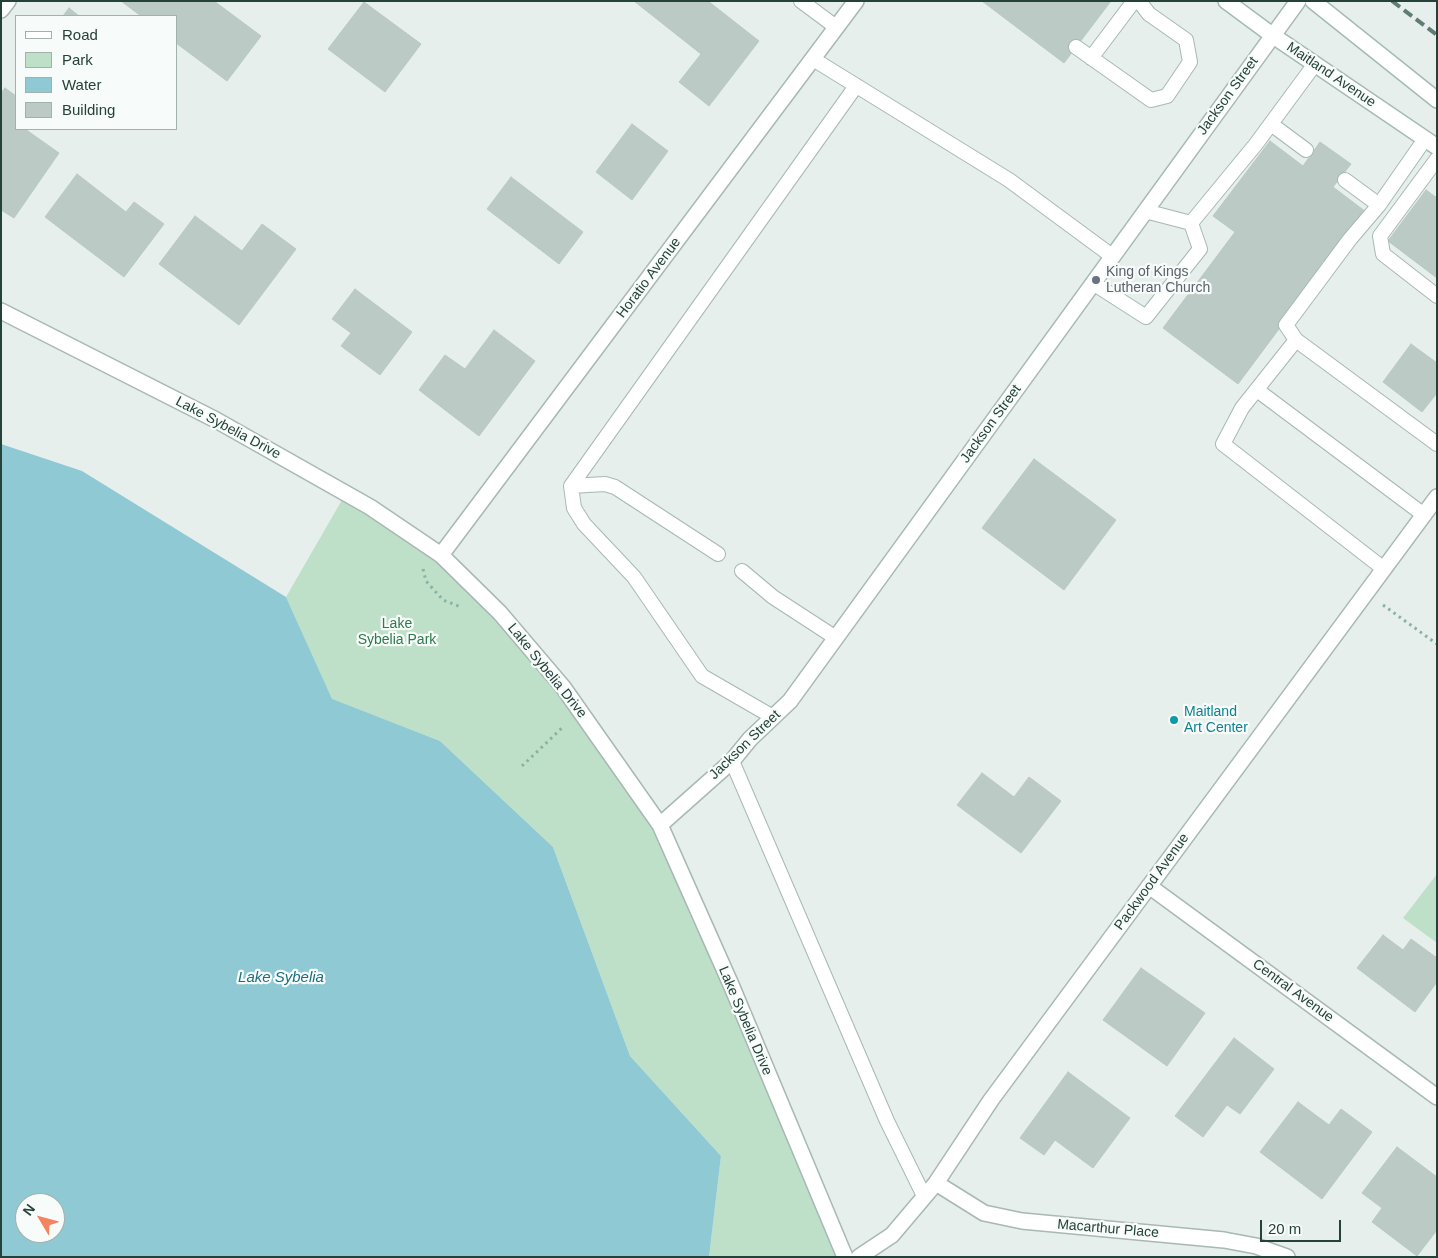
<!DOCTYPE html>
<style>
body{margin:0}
#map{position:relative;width:1438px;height:1258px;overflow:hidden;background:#e6efeb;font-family:Arial,sans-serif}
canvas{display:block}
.frame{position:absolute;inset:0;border:2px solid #24423a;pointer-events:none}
.legend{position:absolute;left:15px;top:15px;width:162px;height:115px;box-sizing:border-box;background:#f7fbf9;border:1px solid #a3b1ad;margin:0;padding:6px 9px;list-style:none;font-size:15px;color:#24423a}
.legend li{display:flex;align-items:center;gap:10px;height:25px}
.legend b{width:25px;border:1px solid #a3b1ad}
.north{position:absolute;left:15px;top:1193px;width:50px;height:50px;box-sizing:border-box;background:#f7fbf9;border:1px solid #a3b1ad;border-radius:50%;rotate:307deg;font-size:14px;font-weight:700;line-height:20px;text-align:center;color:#24423a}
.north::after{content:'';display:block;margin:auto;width:18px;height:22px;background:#f4845f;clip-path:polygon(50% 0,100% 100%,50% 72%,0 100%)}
.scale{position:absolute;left:1260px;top:1220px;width:81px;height:22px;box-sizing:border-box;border:2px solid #24423a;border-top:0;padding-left:6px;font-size:15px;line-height:18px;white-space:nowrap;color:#24423a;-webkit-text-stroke:4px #f7fbf9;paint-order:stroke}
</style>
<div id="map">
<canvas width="1438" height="1258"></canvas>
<div class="frame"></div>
<ul class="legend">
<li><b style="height:6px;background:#fff"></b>Road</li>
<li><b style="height:14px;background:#bfe0c8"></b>Park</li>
<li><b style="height:14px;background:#8ec9d4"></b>Water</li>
<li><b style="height:14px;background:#bbcac4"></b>Building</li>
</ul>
<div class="north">N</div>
<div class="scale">20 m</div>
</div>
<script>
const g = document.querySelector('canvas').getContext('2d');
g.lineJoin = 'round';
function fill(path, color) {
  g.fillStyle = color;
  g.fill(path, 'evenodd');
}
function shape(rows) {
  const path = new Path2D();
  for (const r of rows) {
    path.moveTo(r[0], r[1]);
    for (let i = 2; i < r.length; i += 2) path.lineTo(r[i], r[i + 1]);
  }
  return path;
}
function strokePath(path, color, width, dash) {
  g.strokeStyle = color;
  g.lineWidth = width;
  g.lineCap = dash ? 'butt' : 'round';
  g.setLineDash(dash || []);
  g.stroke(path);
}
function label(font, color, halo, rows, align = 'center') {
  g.font = font + ' Arial,sans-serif';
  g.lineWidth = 4.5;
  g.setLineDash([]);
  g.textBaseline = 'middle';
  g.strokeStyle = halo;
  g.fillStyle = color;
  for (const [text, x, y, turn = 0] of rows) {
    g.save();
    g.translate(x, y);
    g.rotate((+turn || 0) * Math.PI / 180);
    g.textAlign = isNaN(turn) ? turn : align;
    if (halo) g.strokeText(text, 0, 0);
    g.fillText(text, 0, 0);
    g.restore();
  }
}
fill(shape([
 [346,493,441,555,500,613,660,825,844,1257,709,1257,721,1156,630,1056,553,847,440,741,332,700,286,597],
 [1437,874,1437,943,1403,918]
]), '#bfe0c8');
fill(shape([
 [1,444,82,471,286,597,332,699,440,741,553,847,630,1056,721,1156,709,1257,1,1257],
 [25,1203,55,1203,55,1233,25,1233]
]), '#8ec9d4');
const building = shape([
 [121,1,214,1,261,36,227,81,176,43,176,16,141,16,121,1],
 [634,1,708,1,759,41,709,106,679,82,701,54,634,1],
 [982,1,1111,1,1064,63,982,1],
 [364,2,421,44,385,92,328,49,364,2],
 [69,8,79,16,63,16,69,8],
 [5,88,16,96,16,129,25,129,59,153,14,218,1,210,1,93,5,88],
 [632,124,668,151,632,200,596,172,632,124],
 [1270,141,1303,166,1320,142,1351,164,1333,187,1366,212,1238,384,1163,328,1235,232,1213,216,1270,141],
 [77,174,126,212,134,202,164,224,124,277,45,217,77,174],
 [511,177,583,232,559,264,487,209,511,177],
 [1426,190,1437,198,1437,278,1388,241,1426,190],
 [195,216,242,251,262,224,296,249,239,325,159,264,195,216],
 [355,289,412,332,380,375,341,346,351,333,332,319,355,289],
 [494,330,535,361,479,436,419,390,445,355,465,369,494,330],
 [1411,344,1437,363,1437,393,1422,412,1383,382,1411,344],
 [1034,459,1116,520,1064,590,982,528,1034,459],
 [982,773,1014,797,1029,777,1061,801,1021,853,957,805,982,773],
 [1383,935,1403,950,1411,939,1437,958,1437,982,1415,1012,1357,968,1383,935],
 [1141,968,1205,1013,1167,1066,1103,1020,1141,968],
 [1234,1038,1274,1069,1240,1114,1227,1105,1203,1137,1175,1116,1234,1038],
 [1068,1072,1130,1118,1093,1168,1055,1140,1044,1155,1020,1138,1068,1072],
 [1298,1102,1329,1125,1341,1109,1372,1132,1322,1199,1260,1152,1298,1102],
 [1397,1147,1437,1177,1437,1230,1417,1256,1372,1222,1382,1208,1362,1193,1397,1147]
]);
fill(building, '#bbcac4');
strokePath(building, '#b8c9c2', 1);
const lane = shape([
 [801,1,836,27],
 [1076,47,1151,100,1167,96,1190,62,1186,40,1149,14,1139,1],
 [1091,58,1134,1],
 [813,59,1009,180,1112,256],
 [1271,124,1306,150],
 [1437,159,1380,236,1383,254,1437,296],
 [1345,180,1379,205,1425,139],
 [1379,205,1350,239,1286,325,1296,340,1437,444],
 [1191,223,1256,144,1315,64],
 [1093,283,1146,317,1200,249,1191,223,1145,211],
 [1296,340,1242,408,1223,444,1384,569],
 [1257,390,1424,515],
 [571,486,605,484,615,487,718,554],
 [742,571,773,597,836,638],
 [773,717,702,676,634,577,584,524,574,508,571,486,856,86],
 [732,761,887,1121,924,1196]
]);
const street = shape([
 [1,10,8,1],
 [1,311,216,420,370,507,441,555,500,613,563,687,660,825,732,987,845,1257],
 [441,555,856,1],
 [660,825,732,761,750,739,790,701,1298,1],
 [1149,886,1437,1097],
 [936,1183,984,1213,1022,1221,1224,1240,1256,1246,1287,1257],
 [859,1257,892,1235,936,1183,991,1100,1437,497]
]);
const secondary = shape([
 [1226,1,1272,35,1437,147],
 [1313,1,1437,100]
]);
strokePath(lane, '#a8b8b2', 16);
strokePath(street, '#a8b8b2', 18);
strokePath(secondary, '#a4bbb3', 18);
strokePath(shape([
 [423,569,426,581,443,600,461,607],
 [1383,605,1437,644],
 [522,766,564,726]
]), '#86b3a5', 3, [2.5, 4]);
strokePath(lane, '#fff', 14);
strokePath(street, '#fff', 15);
strokePath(secondary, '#fff', 15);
strokePath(shape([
 [1392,1,1437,35]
]), '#5f7d75', 4, [10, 5]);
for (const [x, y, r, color] of [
 [1096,280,5,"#6b7280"],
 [1174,720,5,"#0f9aa8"]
]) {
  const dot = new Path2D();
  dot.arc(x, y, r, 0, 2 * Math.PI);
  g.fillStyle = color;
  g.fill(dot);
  strokePath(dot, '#f7fbf9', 2);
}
label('14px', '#24423a', '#f7fbf9', [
 ["Maitland Avenue",1331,75,34],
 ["Jackson Street",1228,96,-54],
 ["Horatio Avenue",649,278,-53],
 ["Jackson Street",991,424,-54],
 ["Lake Sybelia Drive",228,428,28],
 ["Lake Sybelia Drive",547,671,51],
 ["Jackson Street",745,745,-44],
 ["Packwood Avenue",1152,882,-54],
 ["Central Avenue",1293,991,36],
 ["Lake Sybelia Drive",745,1021,67],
 ["Macarthur Place",1108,1229,5]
]);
label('14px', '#5b616d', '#f7fbf9', [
 ["King of Kings",1106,272],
 ["Lutheran Church",1106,288]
], 'left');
label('14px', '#2d7a4b', '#f7fbf9', [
 ["Lake",397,624],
 ["Sybelia Park",397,640]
]);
label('14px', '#0d838f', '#f7fbf9', [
 ["Maitland",1184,712],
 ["Art Center",1184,728]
], 'left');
label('italic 15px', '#1c6f80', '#f7fbf9', [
 ["Lake Sybelia",281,978]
]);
</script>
